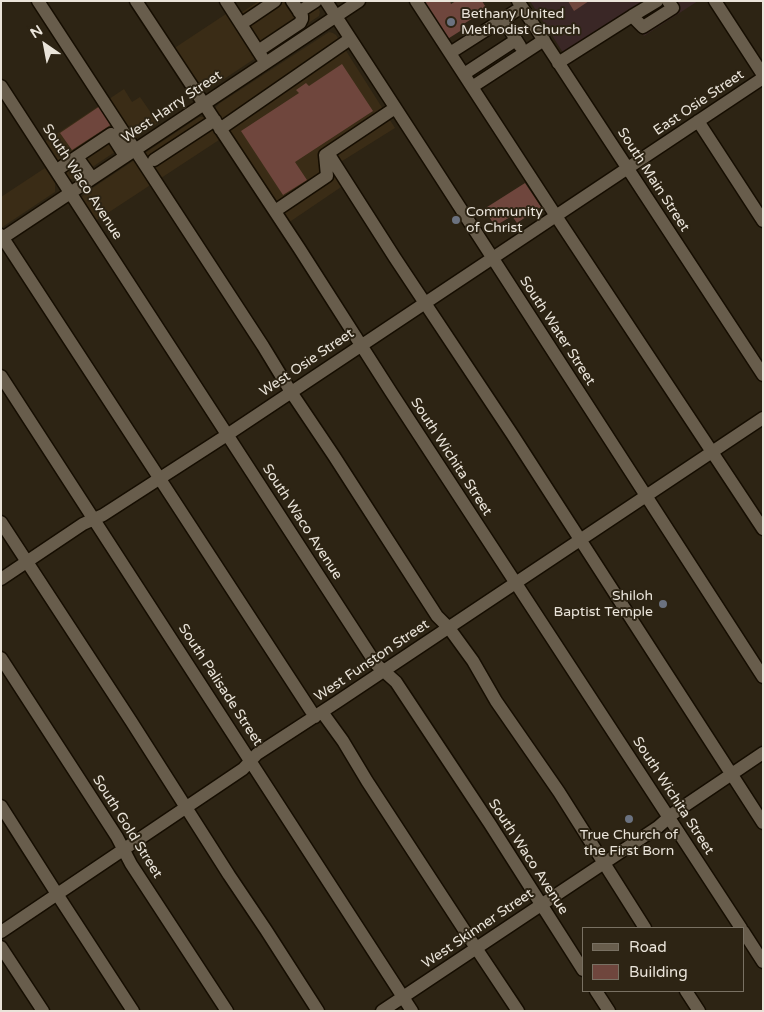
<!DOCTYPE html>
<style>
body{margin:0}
#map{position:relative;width:764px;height:1012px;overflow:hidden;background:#2d2414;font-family:"Varela Round",sans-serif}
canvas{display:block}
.frame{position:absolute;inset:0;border:2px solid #eae4da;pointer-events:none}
.legend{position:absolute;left:582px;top:927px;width:162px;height:65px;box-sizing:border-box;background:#2d2414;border:1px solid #797163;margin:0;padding:6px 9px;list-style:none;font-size:15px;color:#eae4da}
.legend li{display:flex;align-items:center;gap:10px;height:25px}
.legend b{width:25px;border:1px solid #797163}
.north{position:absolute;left:20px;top:20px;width:50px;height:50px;-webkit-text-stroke:4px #2d2414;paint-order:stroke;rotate:327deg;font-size:14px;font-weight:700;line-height:20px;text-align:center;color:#eae4da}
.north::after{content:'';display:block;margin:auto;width:18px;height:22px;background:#eae4da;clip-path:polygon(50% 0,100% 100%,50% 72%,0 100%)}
</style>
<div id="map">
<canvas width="764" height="1012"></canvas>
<div class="frame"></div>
<ul class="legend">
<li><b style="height:6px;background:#685d4c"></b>Road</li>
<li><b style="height:14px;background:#6f463d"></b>Building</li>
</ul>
<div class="north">N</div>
</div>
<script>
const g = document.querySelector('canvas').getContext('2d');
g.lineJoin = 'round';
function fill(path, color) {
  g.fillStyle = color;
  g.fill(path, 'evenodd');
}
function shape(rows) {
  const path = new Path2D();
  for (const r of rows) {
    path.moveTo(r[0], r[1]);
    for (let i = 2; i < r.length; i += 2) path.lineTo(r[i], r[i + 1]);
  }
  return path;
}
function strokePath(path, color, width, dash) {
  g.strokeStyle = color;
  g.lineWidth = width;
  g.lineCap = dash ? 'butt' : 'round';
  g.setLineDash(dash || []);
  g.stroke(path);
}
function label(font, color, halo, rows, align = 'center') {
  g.font = font + ' "Varela Round",sans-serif';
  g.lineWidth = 4;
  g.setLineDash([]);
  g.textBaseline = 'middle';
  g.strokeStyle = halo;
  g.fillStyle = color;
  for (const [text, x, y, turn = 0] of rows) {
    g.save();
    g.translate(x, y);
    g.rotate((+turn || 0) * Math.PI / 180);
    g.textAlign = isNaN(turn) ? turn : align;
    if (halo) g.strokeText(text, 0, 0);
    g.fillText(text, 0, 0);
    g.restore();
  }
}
fill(shape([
 [259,1,315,1,320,12,319,16,209,89,203,91,199,89,173,49,232,10,236,16],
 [329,32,333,33,336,35,395,128,339,163,350,181,288,223,215,112,216,107,220,103],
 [124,89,132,102,140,97,158,123,76,178,72,179,68,179,43,143],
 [199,117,203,117,206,120,219,140,94,222,82,201,82,197,85,193],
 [45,168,55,183,55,192,1,228,1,197]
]), '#3a2c16');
fill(shape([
 [530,1,698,1,644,36,633,20,569,62]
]), '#3a2726');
fill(shape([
 [422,1,450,1,451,4,456,1,482,1,490,14,481,19,478,15,462,25,465,28,446,40],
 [568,1,589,1,574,11],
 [342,64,373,111,295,162,307,180,283,195,241,131,299,93,296,90,306,83,309,86],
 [100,106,112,124,72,150,60,133],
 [525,183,541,207,517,223,512,216,495,226,484,209]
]), '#6f463d');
const minor = shape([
 [38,1,263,346,291,392,334,456,417,585,437,616,449,628,473,661,496,701,559,792,645,928],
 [136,1,299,248,391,392,741,928],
 [226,1,262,57],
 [326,1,430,161,763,677],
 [416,1,556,216,763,529],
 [518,1,763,375],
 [715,1,763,75],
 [299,12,316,1],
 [632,16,643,27,673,8,668,1],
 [503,19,520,46],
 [241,24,275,1],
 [258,51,300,23,302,19,302,16,292,1],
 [450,53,522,7],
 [558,63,632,16,657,1],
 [464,74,516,40],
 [1,86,376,664,396,682,490,824,583,970],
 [472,87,544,40],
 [698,121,763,221],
 [220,129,350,39],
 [328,153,395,258,512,434,763,823],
 [77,157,92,178],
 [154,160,215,120],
 [57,170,111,134,125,156],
 [275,211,327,176,325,155,395,108],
 [1,235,315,717],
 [1,239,359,1],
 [1,376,412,1011],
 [1,522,131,721,229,875,266,930,318,1011],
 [1,579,83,524,103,515,227,435,763,78],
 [1,658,117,837,131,864,227,1011],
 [322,712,343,741,367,781,476,948,518,1011],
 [1,806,57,894,133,1011],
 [743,931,763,962],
 [1,932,243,769,257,754,337,702,763,418],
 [1,947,43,1011],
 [596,991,609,1011],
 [686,991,699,1011],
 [382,1011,658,827,674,813,763,753]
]);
strokePath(minor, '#150d01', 15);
strokePath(minor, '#685d4c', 12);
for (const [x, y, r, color] of [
 [451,22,5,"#6b7280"],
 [456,220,5,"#6b7280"],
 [663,604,5,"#6b7280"],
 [629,819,5,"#6b7280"]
]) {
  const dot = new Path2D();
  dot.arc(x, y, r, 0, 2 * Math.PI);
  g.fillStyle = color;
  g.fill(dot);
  strokePath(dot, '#2d2414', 2);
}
label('14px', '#eae4da', '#2d2414', [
 ["Bethany United",461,14],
 ["Methodist Church",461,30],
 ["Community",466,212],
 ["of Christ",466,228],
 ["Shiloh",653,596,"right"],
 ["Baptist Temple",653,612,"right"],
 ["True Church of",629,835,"center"],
 ["the First Born",629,851,"center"]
], 'left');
label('14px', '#eae4da', '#2d2414', [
 ["East Osie Street",699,103,-34],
 ["West Harry Street",172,107,-34],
 ["South Main Street",653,180,57],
 ["South Waco Avenue",82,182,57],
 ["South Water Street",557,331,57],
 ["West Osie Street",307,363,-34],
 ["South Wichita Street",451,457,57],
 ["South Waco Avenue",302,522,57],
 ["West Funston Street",372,661,-34],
 ["South Palisade Street",220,685,57],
 ["South Wichita Street",673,796,57],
 ["South Gold Street",127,827,58],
 ["South Waco Avenue",528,857,57],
 ["West Skinner Street",478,929,-34]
]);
</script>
